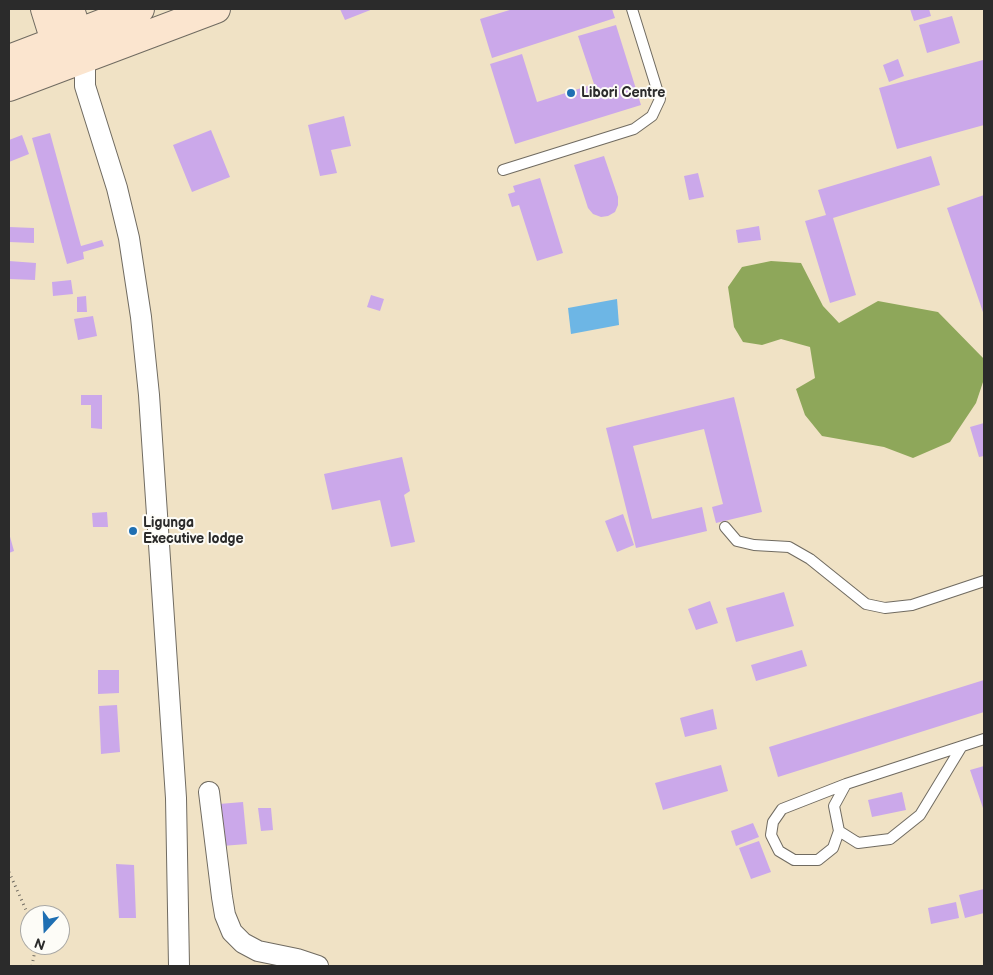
<!DOCTYPE html>
<style>
body{margin:0}
#map{position:relative;width:993px;height:975px;overflow:hidden;background:#f0e2c5;font-family:"Balsamiq Sans",sans-serif}
canvas{display:block}
.frame{position:absolute;inset:0;border:10px solid #2b2b2b;pointer-events:none}
.north{position:absolute;left:20px;top:905px;width:50px;height:50px;box-sizing:border-box;background:#fdfcf7;border:1px solid #a9a8a5;border-radius:50%;rotate:200deg;font-size:14px;font-weight:700;line-height:20px;text-align:center;color:#2b2b2b}
.north::after{content:'';display:block;margin:auto;width:18px;height:22px;background:#1f6fb2;clip-path:polygon(50% 0,100% 100%,50% 72%,0 100%)}
</style>
<div id="map">
<canvas width="993" height="975"></canvas>
<div class="frame"></div>
<div class="north">N</div>
</div>
<script>
const g = document.querySelector('canvas').getContext('2d');
g.lineJoin = 'round';
function fill(path, color) {
  g.fillStyle = color;
  g.fill(path, 'evenodd');
}
function shape(rows) {
  const path = new Path2D();
  for (const r of rows) {
    path.moveTo(r[0], r[1]);
    for (let i = 2; i < r.length; i += 2) path.lineTo(r[i], r[i + 1]);
  }
  return path;
}
function strokePath(path, color, width, dash) {
  g.strokeStyle = color;
  g.lineWidth = width;
  g.lineCap = dash ? 'butt' : 'round';
  g.setLineDash(dash || []);
  g.stroke(path);
}
function label(font, color, halo, rows, align = 'center') {
  g.font = font + ' "Balsamiq Sans",sans-serif';
  g.lineWidth = 4;
  g.setLineDash([]);
  g.textBaseline = 'middle';
  g.strokeStyle = halo;
  g.fillStyle = color;
  for (const [text, x, y, turn = 0] of rows) {
    g.save();
    g.translate(x, y);
    g.rotate((+turn || 0) * Math.PI / 180);
    g.textAlign = isNaN(turn) ? turn : align;
    if (halo) g.strokeText(text, 0, 0);
    g.fillText(text, 0, 0);
    g.restore();
  }
}
fill(shape([
 [771,261,801,263,823,306,839,323,878,301,938,312,984,359,984,379,976,403,950,442,913,458,884,447,822,436,805,415,796,389,815,378,810,347,781,339,762,345,743,342,734,327,728,287,742,267]
]), '#8ea75a');
fill(shape([
 [617,299,619,325,571,334,568,308]
]), '#6db6e5');
fill(shape([
 [340,9,373,9,345,20],
 [513,9,612,9,615,18,492,58,480,19],
 [910,9,929,9,931,16,914,21],
 [952,16,960,43,927,53,919,25],
 [616,25,641,105,515,144,490,64,522,54,537,102,594,84,578,36],
 [898,59,904,76,889,82,883,65],
 [983,60,984,65,984,125,897,149,879,88],
 [344,116,351,146,331,150,337,173,320,176,308,125],
 [211,130,230,177,192,192,173,145],
 [50,133,81,246,102,240,104,246,83,252,84,259,67,264,32,138],
 [22,135,29,154,9,162,9,140],
 [604,156,618,197,618,205,615,212,608,216,601,217,593,214,588,208,574,165],
 [931,156,940,185,833,218,856,295,830,303,805,221,826,215,818,190],
 [698,173,704,197,689,200,684,176],
 [540,178,563,253,537,261,519,205,512,207,508,194,515,192,513,186],
 [984,195,984,315,947,208],
 [759,226,761,240,738,243,736,230],
 [9,227,34,228,34,243,9,242],
 [9,261,36,263,35,280,9,279],
 [71,280,73,294,53,296,52,282],
 [371,295,384,299,380,311,367,307],
 [86,296,87,312,77,312,77,297],
 [93,316,97,336,78,340,74,319],
 [81,395,102,395,102,429,91,428,91,405,81,405],
 [734,397,762,512,716,523,712,507,723,504,704,429,633,446,652,519,702,507,707,531,636,548,606,428],
 [984,423,984,456,979,457,970,427],
 [402,457,410,491,404,495,415,542,391,547,380,500,332,510,324,474],
 [107,512,108,527,93,527,92,513],
 [623,514,634,545,617,552,605,521],
 [9,533,14,551,9,553],
 [784,592,794,626,736,642,726,608],
 [710,601,718,623,696,630,688,609],
 [802,650,807,666,756,681,751,665],
 [98,670,119,670,119,693,98,694],
 [984,680,984,712,778,777,769,747],
 [117,705,120,752,101,754,99,706],
 [713,709,717,729,685,737,680,718],
 [721,765,728,791,663,810,655,783],
 [984,766,984,811,970,770],
 [902,792,906,810,872,817,868,800],
 [243,802,247,844,222,846,219,804],
 [258,808,271,808,273,830,261,831],
 [753,823,759,837,736,846,731,831],
 [759,841,771,872,751,879,739,848],
 [116,864,134,865,136,918,119,918],
 [984,889,984,913,965,918,959,895],
 [956,902,959,918,931,924,928,908]
]), '#cba8ea');
const lane = shape([
 [503,170,634,129,652,116,660,99,632,9],
 [725,527,737,541,754,545,789,547,810,559,866,604,885,608,912,605,984,581],
 [962,746,920,815,890,839,858,843,839,831,834,806,846,784,984,739],
 [839,831,833,848,818,860,794,860,779,851,771,835,773,822,782,809,846,784]
]);
const street = shape([
 [85,59,85,86,117,188,129,238,141,317,149,395,176,798,179,966],
 [209,792,222,897,225,915,232,932,243,943,258,951,297,959,318,966]
]);
const secondary = shape([
 [45,9,55,41,63,58],
 [70,9,83,50],
 [9,59,140,9],
 [9,87,216,9]
]);
strokePath(lane, '#706b61', 12);
strokePath(street, '#706b61', 22);
strokePath(secondary, '#706b61', 30);
strokePath(shape([
 [9,872,30,919],
 [32,966,36,945]
]), '#706b61', 3, [1, 4]);
strokePath(lane, '#fff', 10);
strokePath(street, '#fff', 20);
strokePath(secondary, '#fbe5cf', 28);
for (const [x, y, r, color] of [
 [571,93,5,"#1f6fb2"],
 [133,531,5,"#1f6fb2"]
]) {
  const dot = new Path2D();
  dot.arc(x, y, r, 0, 2 * Math.PI);
  g.fillStyle = color;
  g.fill(dot);
  strokePath(dot, '#fdfcf7', 2);
}
label('bold 14px', '#2b2b2b', '#fdfcf7', [
 ["Libori Centre",581,93],
 ["Ligunga",143,523],
 ["Executive lodge",143,539]
], 'left');
</script>
